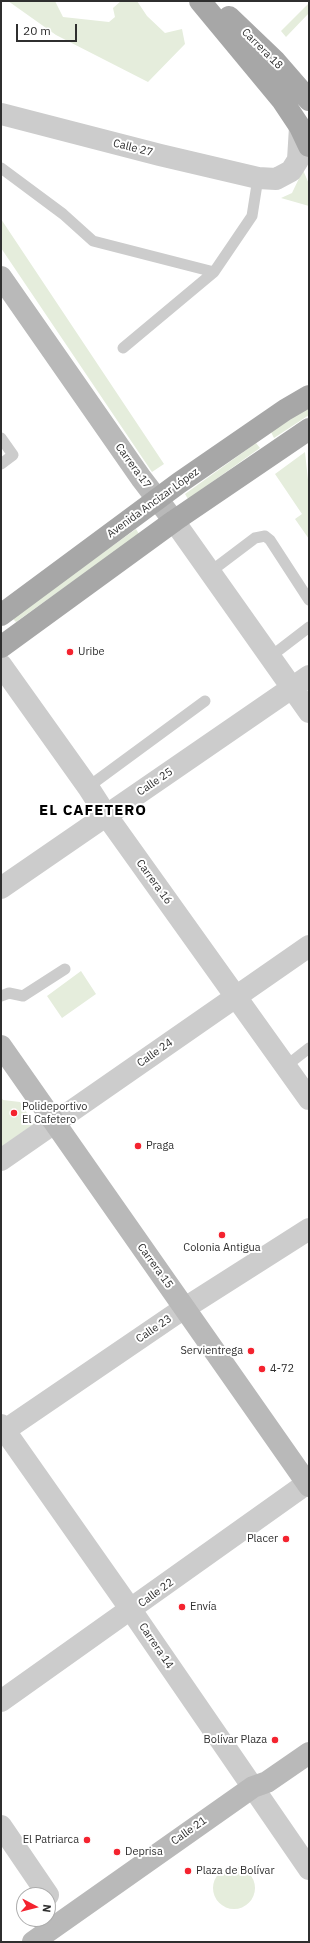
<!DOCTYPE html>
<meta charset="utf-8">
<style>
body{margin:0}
#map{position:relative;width:310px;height:1943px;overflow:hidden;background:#fff;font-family:"IBM Plex Sans",sans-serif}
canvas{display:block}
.frame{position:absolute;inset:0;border:2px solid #2f2f2f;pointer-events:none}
.north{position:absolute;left:16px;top:1887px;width:40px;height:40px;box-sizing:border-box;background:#fff;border:1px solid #acacac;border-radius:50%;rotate:97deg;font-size:11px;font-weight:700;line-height:16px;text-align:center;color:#2f2f2f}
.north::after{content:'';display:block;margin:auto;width:14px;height:18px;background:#f4232f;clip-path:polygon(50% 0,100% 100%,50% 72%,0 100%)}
.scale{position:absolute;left:16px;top:24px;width:61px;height:18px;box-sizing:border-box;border:2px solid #2f2f2f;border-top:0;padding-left:5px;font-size:12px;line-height:14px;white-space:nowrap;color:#2f2f2f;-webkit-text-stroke:3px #fff;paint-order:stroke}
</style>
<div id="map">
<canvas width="310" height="1943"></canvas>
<div class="frame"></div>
<div class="north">N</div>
<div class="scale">20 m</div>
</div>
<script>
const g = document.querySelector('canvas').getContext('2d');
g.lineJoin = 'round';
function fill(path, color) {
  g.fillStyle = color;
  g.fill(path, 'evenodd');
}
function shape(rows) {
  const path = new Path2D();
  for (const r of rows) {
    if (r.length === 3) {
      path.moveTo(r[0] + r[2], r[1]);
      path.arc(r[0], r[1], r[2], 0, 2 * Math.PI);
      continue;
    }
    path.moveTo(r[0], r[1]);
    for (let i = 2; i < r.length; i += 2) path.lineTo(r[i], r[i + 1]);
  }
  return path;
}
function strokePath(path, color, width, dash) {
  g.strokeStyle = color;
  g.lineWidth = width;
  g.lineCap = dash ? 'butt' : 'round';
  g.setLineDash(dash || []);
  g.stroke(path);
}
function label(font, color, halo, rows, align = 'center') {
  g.font = font + ' "IBM Plex Sans",sans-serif';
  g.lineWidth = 4;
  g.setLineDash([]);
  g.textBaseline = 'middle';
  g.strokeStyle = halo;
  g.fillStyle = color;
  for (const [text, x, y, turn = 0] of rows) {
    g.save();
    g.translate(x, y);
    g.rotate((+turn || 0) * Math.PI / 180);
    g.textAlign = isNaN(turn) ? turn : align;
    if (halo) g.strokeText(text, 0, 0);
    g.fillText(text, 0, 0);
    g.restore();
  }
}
fill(shape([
 [8,1,55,1,63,17,109,22,115,17,113,8,121,1,137,1,147,16,165,33,182,29,185,44,148,82,56,35],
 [309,3,309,13,286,37,281,31],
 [303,170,309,184,309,206,281,198,292,193],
 [1,219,164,464,152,472,1,248],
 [309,407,309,415,274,438,271,432],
 [256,443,260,448,188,499,185,494],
 [305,452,309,489,309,539,295,519,302,514,275,474],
 [136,529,139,534,16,622,12,618],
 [81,971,96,994,62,1018,47,996],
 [1,1097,3,1100,20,1102,34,1124,1,1147],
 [234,1888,21]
]), '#e5eddc');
strokePath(shape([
 [1,168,63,214,93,241,214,272],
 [123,348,214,272,252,216,258,178],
 [1,438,13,455,1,464],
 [210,572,255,538,265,536,270,540,309,600],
 [270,657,309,627],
 [88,787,205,701],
 [1,996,9,993,23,996,65,969],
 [286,1066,309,1048]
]), '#ccc', 11);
strokePath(shape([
 [1,114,160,155,258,178,276,179,291,171,298,160,300,127],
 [174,521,309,712],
 [1,665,88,787,106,815,309,1099],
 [1,888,309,676],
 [1,1160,309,946],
 [1,1425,131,1610,309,1869],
 [1,1433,174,1315,309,1229],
 [1,1701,309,1482],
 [1,1826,48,1895]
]), '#ccc', 22);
strokePath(shape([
 [1,277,141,478,174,521],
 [1,1046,309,1486],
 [33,1942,253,1787,267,1782,309,1753]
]), '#b9b9b9', 22);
strokePath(shape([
 [200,1,282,100,300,127,309,146],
 [229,17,275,61,309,100],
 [1,615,179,483,285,410,309,396],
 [1,647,174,521,309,429]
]), '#a7a7a7', 22);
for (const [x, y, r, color] of [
 [70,652,4,"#f4232f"],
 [14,1113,4,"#f4232f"],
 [138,1146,4,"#f4232f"],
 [222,1235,4,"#f4232f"],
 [251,1351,4,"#f4232f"],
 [262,1369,4,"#f4232f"],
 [286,1539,4,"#f4232f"],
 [182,1607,4,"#f4232f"],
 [275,1740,4,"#f4232f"],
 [87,1840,4,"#f4232f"],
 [117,1852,4,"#f4232f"],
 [188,1871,4,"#f4232f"]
]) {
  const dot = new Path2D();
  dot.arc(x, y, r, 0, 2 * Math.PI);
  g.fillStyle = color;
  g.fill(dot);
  strokePath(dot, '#fff', 1.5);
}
label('11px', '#2f2f2f', '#fff', [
 ["Carrera 18",262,49,45],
 ["Calle 27",133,148,14],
 ["Carrera 17",133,466,54],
 ["Avenida Ancizar López",153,503,-36],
 ["Calle 25",155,782,-34],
 ["Carrera 16",154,882,54],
 ["Calle 24",155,1053,-35],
 ["Carrera 15",155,1266,54],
 ["Calle 23",154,1329,-34],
 ["Calle 22",156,1593,-36],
 ["Carrera 14",156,1646,56],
 ["Calle 21",189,1831,-35]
]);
label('11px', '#2f2f2f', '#fff', [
 ["Uribe",78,652],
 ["Polideportivo",22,1107],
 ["El Cafetero",22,1120],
 ["Praga",146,1146],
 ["Colonia Antigua",222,1248,"center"],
 ["Servientrega",243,1351,"right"],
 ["4-72",270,1369],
 ["Placer",278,1539,"right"],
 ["Envía",190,1607],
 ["Bolívar Plaza",267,1740,"right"],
 ["El Patriarca",79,1840,"right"],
 ["Deprisa",125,1852],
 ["Plaza de Bolívar",196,1871]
], 'left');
g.letterSpacing = '1px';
label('bold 15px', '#000', '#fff', [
 ["EL CAFETERO",93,811]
]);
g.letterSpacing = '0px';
</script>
